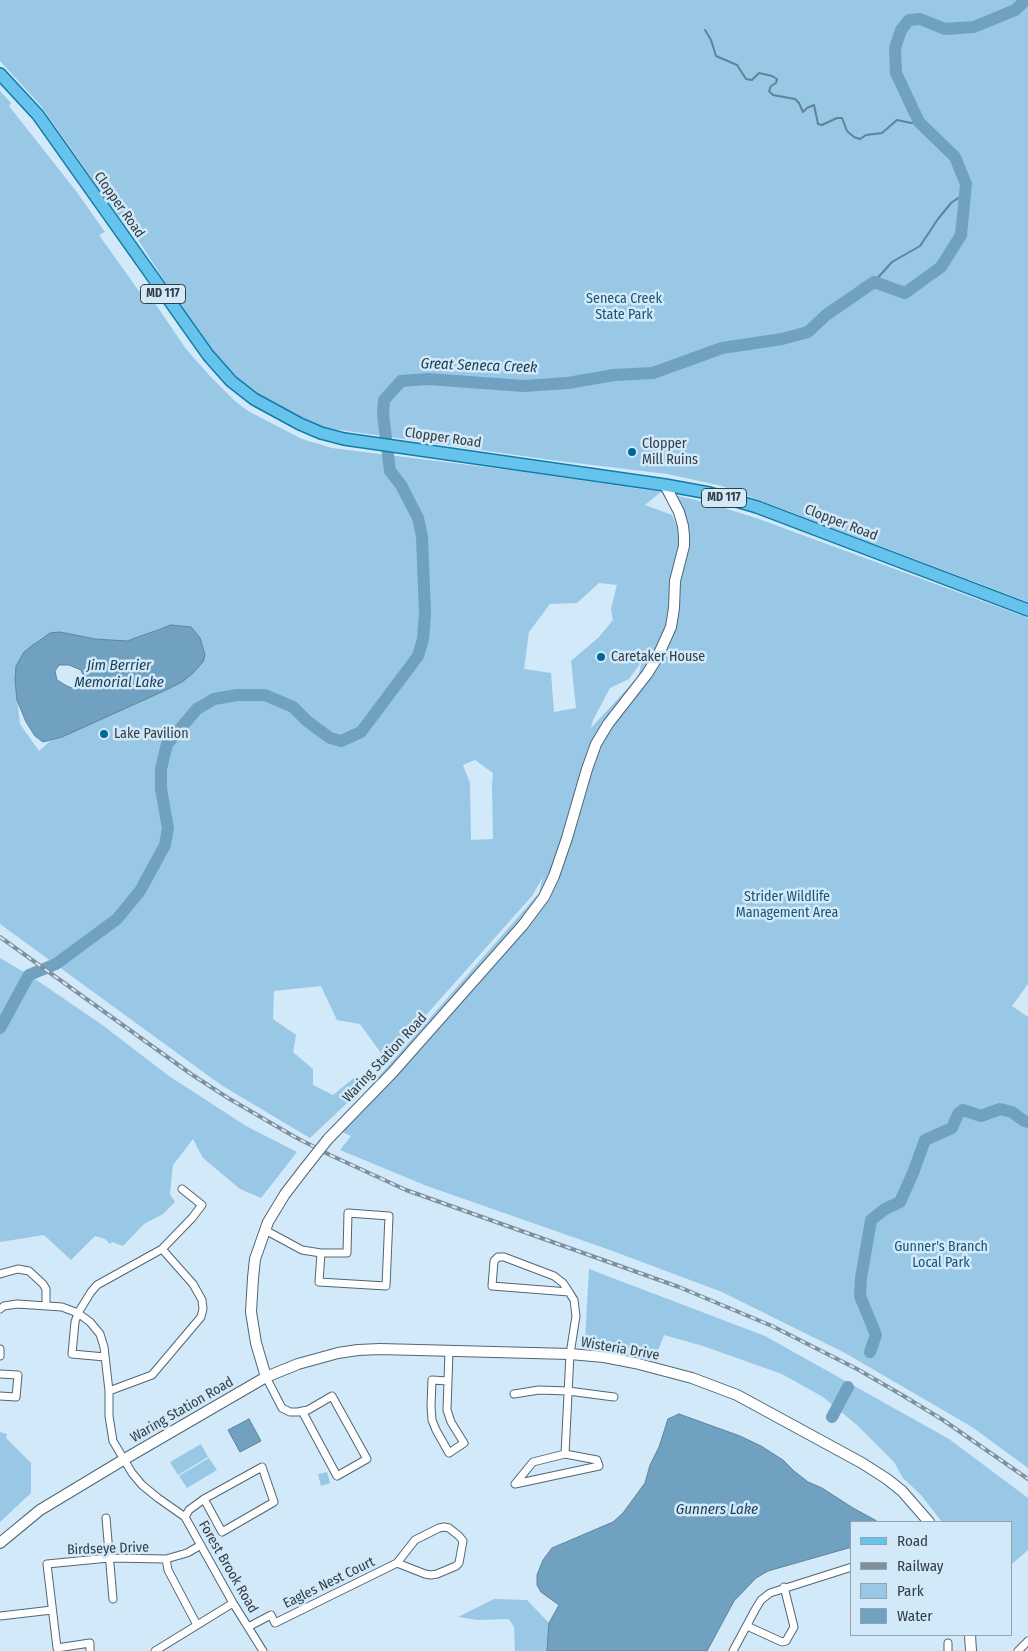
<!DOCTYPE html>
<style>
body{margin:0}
#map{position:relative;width:1028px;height:1651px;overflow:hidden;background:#d1e9f9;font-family:"Fira Sans Condensed",sans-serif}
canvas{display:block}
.legend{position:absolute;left:850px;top:1521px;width:162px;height:115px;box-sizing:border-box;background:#d1e9f9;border:1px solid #92a4b1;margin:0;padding:6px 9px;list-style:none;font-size:15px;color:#343d44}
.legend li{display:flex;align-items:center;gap:10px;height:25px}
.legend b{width:25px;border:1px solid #92a4b1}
</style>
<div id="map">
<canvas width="1028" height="1651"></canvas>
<ul class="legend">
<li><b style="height:6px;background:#66c4ec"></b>Road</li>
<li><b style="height:6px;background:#7f8f9b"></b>Railway</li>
<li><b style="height:14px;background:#99c7e6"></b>Park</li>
<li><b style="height:14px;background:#71a1c0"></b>Water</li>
</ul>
</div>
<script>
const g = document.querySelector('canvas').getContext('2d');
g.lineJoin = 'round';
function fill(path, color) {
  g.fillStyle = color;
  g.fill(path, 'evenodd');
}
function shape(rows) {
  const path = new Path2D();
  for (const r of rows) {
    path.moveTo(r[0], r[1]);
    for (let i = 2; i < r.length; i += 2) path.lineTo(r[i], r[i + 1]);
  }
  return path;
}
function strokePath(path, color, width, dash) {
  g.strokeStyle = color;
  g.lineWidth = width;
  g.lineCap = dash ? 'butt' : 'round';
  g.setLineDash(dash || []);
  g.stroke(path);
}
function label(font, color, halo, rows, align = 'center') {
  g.font = font + ' "Fira Sans Condensed",sans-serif';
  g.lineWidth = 5;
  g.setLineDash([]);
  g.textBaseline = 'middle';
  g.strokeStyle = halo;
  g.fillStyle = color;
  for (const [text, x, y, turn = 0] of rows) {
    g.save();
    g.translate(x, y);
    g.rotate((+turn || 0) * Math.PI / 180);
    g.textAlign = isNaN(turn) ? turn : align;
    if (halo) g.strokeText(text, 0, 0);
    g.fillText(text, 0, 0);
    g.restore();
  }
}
fill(shape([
 [0,0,1028,0,1028,602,722,486,667,474,551,460,326,428,286,411,269,402,244,383,228,368,199,335,128,224,125,225,41,106,0,61],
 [0,91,11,103,9,106,76,191,105,232,99,235,146,301,152,299,186,349,209,375,235,401,248,411,302,439,332,448,517,471,661,492,708,503,759,519,1028,618,1028,984,1012,1006,1028,1017,1028,1468,972,1427,845,1353,722,1292,610,1250,427,1186,340,1150,351,1136,334,1128,539,893,543,877,532,896,386,1060,360,1024,337,1020,321,986,274,991,273,1019,296,1035,293,1052,313,1069,313,1085,333,1095,355,1077,363,1088,310,1138,221,1085,0,924],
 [661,492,680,518,677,527,672,515,645,505],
 [599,583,617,585,611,609,613,620,599,637,571,661,576,708,554,712,551,673,524,669,529,632,550,604,577,603],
 [163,627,166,690,50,741,39,751,20,724,15,680,16,666,24,652,41,638,50,633,60,632,95,639,127,641],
 [642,661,638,677,591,728,593,720,610,688,629,679],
 [475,760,493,773,492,785,493,839,471,840,470,783,463,765],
 [0,958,29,975,101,1024,169,1076,246,1126,297,1152,261,1198,240,1189,203,1158,193,1139,173,1165,170,1194,175,1202,163,1214,144,1224,123,1246,112,1242,110,1244,105,1239,95,1236,71,1260,44,1235,0,1242],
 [589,1269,765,1336,949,1439,1028,1498,1028,1550,1012,1564,1012,1522,942,1522,921,1495,903,1478,894,1462,857,1425,823,1397,782,1374,703,1346,664,1335,657,1353,585,1340],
 [0,1432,7,1434,6,1438,31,1463,31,1493,0,1522],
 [201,1444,208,1457,178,1475,170,1462],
 [209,1458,217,1470,187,1488,179,1476],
 [327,1472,330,1483,321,1486,318,1474],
 [494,1599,527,1600,549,1623,547,1651,515,1651,514,1627,509,1619,478,1620,458,1617]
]), '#99c7e6');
const water = shape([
 [171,625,191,627,200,638,205,655,203,662,192,674,182,682,166,690,62,737,43,742,35,736,26,722,17,700,15,680,16,666,24,652,34,644,50,633,60,632,95,639,127,641,171,625],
 [59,665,69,665,81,670,85,679,83,687,74,689,67,686,57,680,55,671,59,665],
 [679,1414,740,1436,761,1446,783,1460,794,1471,808,1482,822,1488,853,1508,875,1520,878,1522,852,1522,852,1547,768,1571,756,1578,734,1601,707,1651,547,1651,549,1623,559,1605,541,1592,537,1585,537,1575,543,1560,552,1548,613,1522,623,1513,645,1483,650,1465,659,1447,668,1419,679,1414],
 [249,1419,261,1441,240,1452,228,1430,249,1419]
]);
fill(water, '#71a1c0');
strokePath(water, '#5f839b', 1);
strokePath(shape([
 [705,30,711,40,716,56,737,65,746,79,752,80,759,73,772,76,777,79,776,83,771,86,769,91,773,95,795,99,799,103,803,112,807,108,814,105,818,124,822,125,837,118,842,118,847,131,854,137,860,139,866,135,882,133,897,120,911,123,919,122],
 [874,282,892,262,920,246,938,219,951,203,964,194]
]), '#5f839b', 2);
strokePath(shape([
 [0,1028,29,975,56,964,117,919,140,891,165,845,168,828,161,789,161,769,167,744,197,709,214,699,237,695,265,695,293,707,307,721,330,738,341,741,361,732,418,656,423,639,425,614,422,536,418,518,401,485,390,471,383,414,384,400,401,381,428,379,524,386,568,383,614,375,653,373,722,348,782,339,808,332,826,315,874,282,905,293,941,267,961,235,966,184,955,157,919,122,896,73,895,48,901,30,909,20,920,19,945,29,974,27,1015,10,1026,0],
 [870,1352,876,1335,860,1296,861,1278,871,1220,885,1209,900,1202,913,1173,925,1140,952,1128,958,1114,963,1110,981,1116,1000,1109,1012,1112,1024,1121,1028,1122],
 [832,1417,848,1387]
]), '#71a1c0', 12);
const street = shape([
 [265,1230,302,1250,321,1253,319,1282,386,1286,389,1216,348,1213,347,1253,321,1253],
 [0,1274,18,1269,29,1271,43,1284,46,1289,46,1306],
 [0,1309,4,1306,17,1304,62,1307,78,1313,90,1322,100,1334,104,1347,109,1391,109,1416,113,1441,132,1473,142,1485,158,1498,185,1517,233,1603,263,1651],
 [0,1349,0,1356],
 [105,1357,72,1354,75,1322,78,1313,91,1292,97,1285,162,1249,192,1218,202,1205,182,1189],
 [0,1374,18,1375,16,1397,0,1396],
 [266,1377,282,1408,290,1412,298,1412,308,1410,332,1396,367,1459,337,1476,302,1411],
 [448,1381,432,1380,431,1406,432,1420,436,1430,449,1453,464,1443,451,1422,447,1410,448,1381,449,1351],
 [109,1391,152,1375,201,1317,203,1309,202,1300,193,1284,162,1249],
 [514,1394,539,1390,568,1391,614,1397],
 [565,1454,533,1462,515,1484,599,1466,597,1460,565,1454,570,1354,576,1316,574,1300,569,1292,492,1286,494,1261,498,1257,504,1257,554,1276,563,1283,569,1292],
 [185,1517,189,1510,204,1499,262,1467,274,1502,222,1532,204,1499],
 [106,1518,113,1599],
 [166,1559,168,1570,197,1625],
 [0,1616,52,1610],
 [747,1626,782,1642,786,1641,794,1627,784,1587],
 [248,1627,271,1615,275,1623,397,1563,425,1574,431,1575,437,1574,456,1566,459,1563,463,1541,459,1536,449,1528,444,1527,439,1528,415,1540,397,1563],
 [90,1651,90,1643,57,1648,47,1564,109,1558,166,1559,187,1553,201,1545],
 [155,1651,233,1603],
 [733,1651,755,1610,761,1600,770,1593,852,1567],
 [948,1651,948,1643],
 [1018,1651,1028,1641]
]);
const secondary = shape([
 [328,1139,393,1072,523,925,544,897,554,876,567,838,587,769,596,744,608,724,647,674,657,658,671,627,674,608,675,581,684,546,684,536,683,526,679,512,665,485],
 [266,1377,256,1343,251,1312,253,1278,255,1259,268,1222,285,1194,305,1168],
 [0,1543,40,1510,123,1460,266,1377,298,1364,338,1353,358,1350,380,1349,570,1354,604,1357,635,1363,692,1378,737,1395,862,1463,887,1479,902,1491,929,1522],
 [970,1635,971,1651]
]);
const primary = shape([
 [0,74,38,115,208,355,231,381,254,399,300,424,321,433,344,439,665,485,709,493,757,507,1028,610]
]);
strokePath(street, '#516674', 9);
strokePath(secondary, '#516674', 12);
strokePath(primary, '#127ba9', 14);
strokePath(street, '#fff', 7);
strokePath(secondary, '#fff', 10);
strokePath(primary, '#66c4ec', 11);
const rail = shape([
 [0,937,191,1074,228,1098,295,1137,330,1155,406,1190,679,1287,772,1326,857,1369,902,1395,943,1420,1028,1479]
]);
strokePath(rail, '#7f8f9b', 4);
strokePath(rail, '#d1e9f9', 2, [5.5]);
const secondaryBridge = shape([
 [305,1168,328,1139]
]);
strokePath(secondaryBridge, '#516674', 12, []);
strokePath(secondaryBridge, '#fff', 10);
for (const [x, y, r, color] of [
 [632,452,5,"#006896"],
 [601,657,5,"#006896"],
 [104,734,5,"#006896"]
]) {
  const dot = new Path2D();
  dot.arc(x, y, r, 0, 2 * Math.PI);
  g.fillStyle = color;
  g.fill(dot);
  strokePath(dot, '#d1e9f9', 2);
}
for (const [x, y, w] of [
 [163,294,45],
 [724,498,45]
]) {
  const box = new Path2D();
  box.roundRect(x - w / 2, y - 9.5, w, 19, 4);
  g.fillStyle = '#d1e9f9';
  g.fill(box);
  strokePath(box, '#343d44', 1);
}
label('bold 12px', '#343d44', null, [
 ["MD 117",163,294],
 ["MD 117",724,498]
]);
label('14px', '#343d44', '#d1e9f9', [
 ["Clopper Road",119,205,55],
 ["Clopper Road",443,438,8],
 ["Clopper Road",841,523,21],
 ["Waring Station Road",385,1058,-47],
 ["Wisteria Drive",620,1349,10],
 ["Waring Station Road",182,1410,-30],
 ["Birdseye Drive",108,1549,-2],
 ["Forest Brook Road",228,1567,60],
 ["Eagles Nest Court",329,1583,-26]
]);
label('14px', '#1b5575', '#d1e9f9', [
 ["Seneca Creek",624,299],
 ["State Park",624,315],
 ["Strider Wildlife",787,897],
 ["Management Area",787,913],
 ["Gunner's Branch",941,1247],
 ["Local Park",941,1263]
]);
label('14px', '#343d44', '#d1e9f9', [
 ["Clopper",642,444],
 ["Mill Ruins",642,460],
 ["Caretaker House",611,657],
 ["Lake Pavilion",114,734]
], 'left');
label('italic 15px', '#173e55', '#d1e9f9', [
 ["Great Seneca Creek",479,366,2],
 ["Jim Berrier",119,666],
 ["Memorial Lake",119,683],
 ["Gunners Lake",717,1510]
]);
</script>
